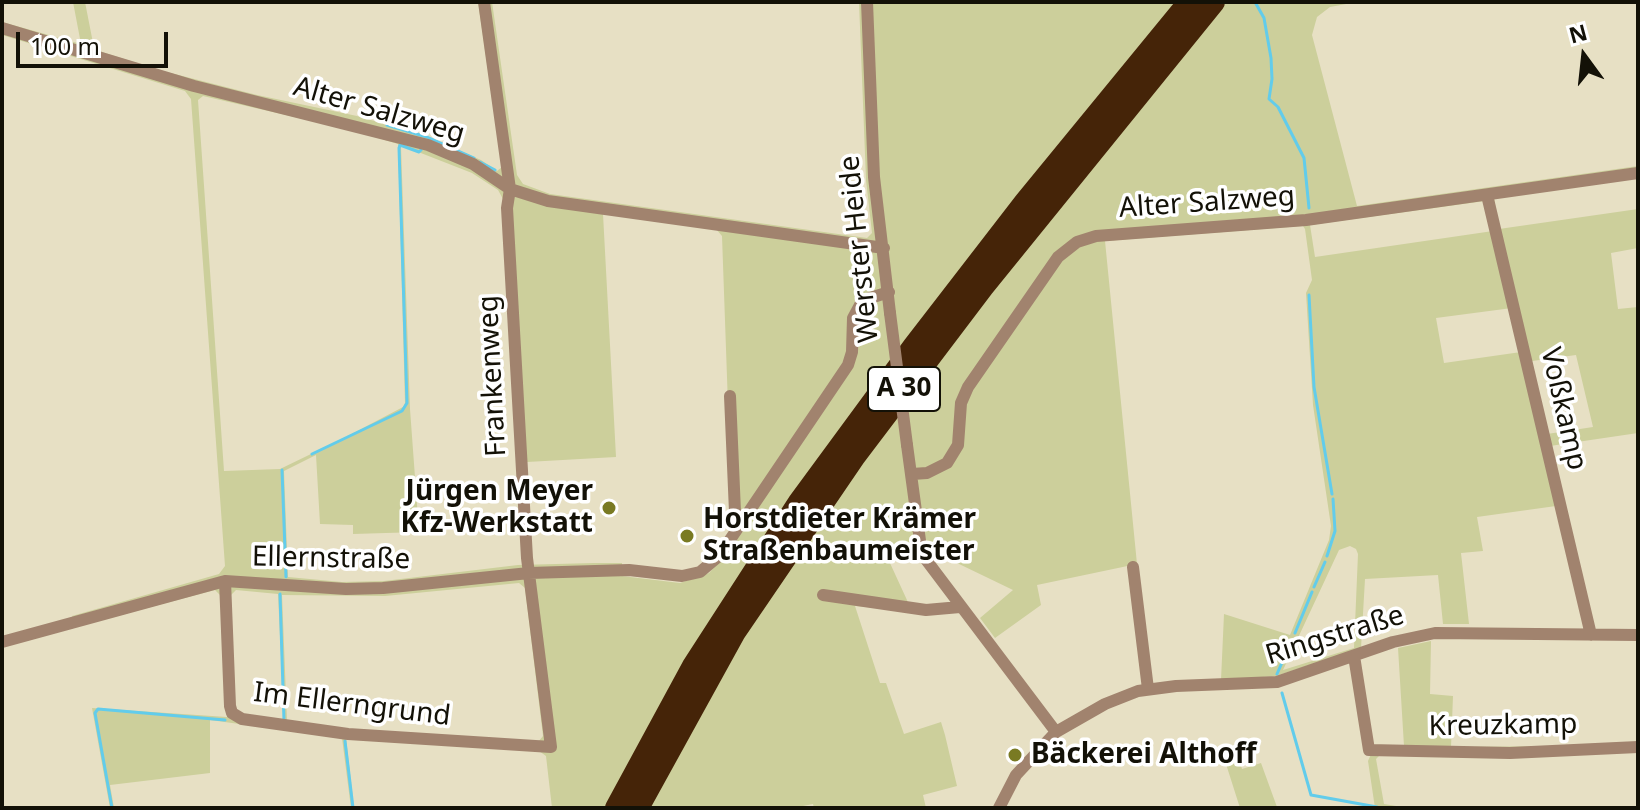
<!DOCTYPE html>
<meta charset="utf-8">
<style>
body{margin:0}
#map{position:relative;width:1640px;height:810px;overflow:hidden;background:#e7e0c4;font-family:"Noto Sans",sans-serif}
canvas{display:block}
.frame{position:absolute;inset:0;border:4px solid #131107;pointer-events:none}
.north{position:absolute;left:1544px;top:16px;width:80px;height:80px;-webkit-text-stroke:6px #fff;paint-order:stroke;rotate:345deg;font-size:22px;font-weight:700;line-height:32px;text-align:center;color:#131107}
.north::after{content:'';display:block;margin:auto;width:28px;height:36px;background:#131107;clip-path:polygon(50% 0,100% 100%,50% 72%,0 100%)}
.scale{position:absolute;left:16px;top:32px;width:152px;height:36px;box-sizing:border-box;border:4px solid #131107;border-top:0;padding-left:10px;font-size:24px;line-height:28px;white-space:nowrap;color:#131107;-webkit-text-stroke:6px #fff;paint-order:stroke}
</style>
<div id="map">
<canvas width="1640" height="810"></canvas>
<div class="frame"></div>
<div class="north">N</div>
<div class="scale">100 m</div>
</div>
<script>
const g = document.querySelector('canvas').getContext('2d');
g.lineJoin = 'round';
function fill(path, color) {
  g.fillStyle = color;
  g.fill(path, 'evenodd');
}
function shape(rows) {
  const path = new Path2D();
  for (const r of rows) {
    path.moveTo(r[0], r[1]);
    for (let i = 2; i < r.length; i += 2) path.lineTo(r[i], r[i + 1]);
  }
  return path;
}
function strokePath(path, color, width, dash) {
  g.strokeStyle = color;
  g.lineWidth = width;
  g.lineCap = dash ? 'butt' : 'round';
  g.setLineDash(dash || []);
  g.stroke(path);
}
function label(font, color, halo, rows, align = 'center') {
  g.font = font + ' "Noto Sans",sans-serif';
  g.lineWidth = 7;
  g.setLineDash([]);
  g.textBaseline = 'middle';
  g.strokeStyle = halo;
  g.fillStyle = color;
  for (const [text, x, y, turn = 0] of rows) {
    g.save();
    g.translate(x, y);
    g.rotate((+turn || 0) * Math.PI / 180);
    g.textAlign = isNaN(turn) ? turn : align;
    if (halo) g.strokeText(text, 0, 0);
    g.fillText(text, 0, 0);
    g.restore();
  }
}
fill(shape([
 [73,2,85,2,93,43,99,51,159,70,257,95,357,116,426,136,481,160,497,171,502,167,478,2,492,2,517,175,523,184,550,194,867,238,872,233,866,180,859,2,1357,2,1330,7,1317,17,1312,35,1357,206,1638,166,1638,178,1494,198,1499,229,1638,209,1638,248,1611,253,1618,309,1638,307,1638,433,1550,446,1556,506,1477,517,1483,551,1461,553,1469,624,1443,624,1438,575,1365,579,1361,648,1276,676,1221,680,1224,614,1290,635,1329,540,1331,526,1313,405,1306,293,1312,280,1305,229,1303,226,1105,241,1137,564,1037,585,1041,605,995,638,980,618,1013,590,930,550,903,552,884,550,912,611,855,606,880,683,886,683,904,734,941,722,945,735,957,786,923,795,926,808,814,808,813,804,793,808,552,808,546,756,539,751,346,738,354,808,351,808,342,738,210,720,210,773,110,785,114,808,110,808,92,708,227,717,221,596,215,590,75,627,72,616,219,574,225,566,191,99,185,91,2,35,2,22,81,44],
 [203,96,351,130,398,144,405,403,403,407,342,439,280,469,224,471,198,100],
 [403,146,472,173,498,190,503,199,527,462,616,457,603,214,716,229,722,236,731,490,746,525,724,557,709,573,680,583,622,576,622,563,594,563,518,565,384,581,342,582,288,577,284,471,316,455,320,524,353,525,353,534,419,532,410,409,401,147],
 [1485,201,1493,231,1315,257,1310,225],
 [1512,308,1521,352,1444,363,1436,318],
 [1576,355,1593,427,1547,434,1532,361],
 [1350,546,1356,549,1358,554,1354,648,1283,670,1339,550],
 [519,583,525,588,543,736,538,742,346,729,287,721,282,595,385,596],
 [236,590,278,594,284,720,242,714,235,708,230,596],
 [1431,641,1430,694,1453,696,1451,747,1562,746,1379,756,1376,759,1384,804,1408,808,1375,808,1368,761,1375,745,1404,746,1398,648],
 [1233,762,1240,762,1242,769,1261,763,1277,807,1240,808,1226,764]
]), '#cccf9b');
strokePath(shape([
 [1255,2,1264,18,1271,58,1272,79,1269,99,1278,107,1304,158,1309,208],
 [387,125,427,137,474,158],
 [480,162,495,170],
 [1309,295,1314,387,1332,494],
 [312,454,402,411,407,403,399,148,400,145,419,152,421,150],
 [282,470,286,577],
 [1327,556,1335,531,1333,499],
 [1314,587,1325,562],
 [280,594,284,721],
 [1295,633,1312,592],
 [1277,674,1291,642],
 [1282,693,1311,795,1377,807],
 [345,741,353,808],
 [112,808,95,713,98,709,225,720]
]), '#62cceb', 3);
strokePath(shape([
 [867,2,874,177,890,313],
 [2,28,194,86,428,145,473,164,510,189,548,201,884,248],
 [1487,195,1591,635],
 [730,396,735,512,742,521],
 [907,445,921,548,927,561,1056,732],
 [912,474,927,473,947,463,958,445,961,403,968,387,1058,257,1077,242,1096,236,1306,220,1638,173],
 [1133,567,1148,689],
 [225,581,230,706,232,713,242,719,348,734,551,747,527,558,507,208,510,189,484,2],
 [823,595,926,610,960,607],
 [2,642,225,581,346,589,383,588,529,573,629,570,682,576,700,572,719,556,848,365,852,352,853,318,860,305,867,299,889,292],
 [1354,656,1369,750,1510,753,1638,747],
 [999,808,1016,775,1056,732,1105,704,1138,691,1176,686,1277,682,1393,642,1435,633,1638,635]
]), '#a1836e', 12);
strokePath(shape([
 [616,808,693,666,799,502,913,347,1025,202,1189,2],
 [638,808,735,632,855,456,983,287,1214,2]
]), '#452408', 22);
strokePath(shape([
 [890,313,907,445]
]), '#a1836e', 12);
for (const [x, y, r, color] of [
 [609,508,8,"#797a23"],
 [687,536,8,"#797a23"],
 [1015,755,8,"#797a23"]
]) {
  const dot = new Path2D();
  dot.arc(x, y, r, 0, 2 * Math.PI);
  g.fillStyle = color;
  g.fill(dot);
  strokePath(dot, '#fff', 3);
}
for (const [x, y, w] of [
 [904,389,72]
]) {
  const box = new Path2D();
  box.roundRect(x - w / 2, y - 22, w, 44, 6);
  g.fillStyle = '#fff';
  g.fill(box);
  strokePath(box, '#131107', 2);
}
label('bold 26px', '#131107', null, [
 ["A 30",904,389]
]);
label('28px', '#131107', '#fff', [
 ["Alter Salzweg",379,111,16],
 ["Alter Salzweg",1207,203,-4],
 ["Werster Heide",860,249,-96],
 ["Frankenweg",493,376,-93],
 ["Voßkamp",1563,409,77],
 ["Ellernstraße",331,559,1],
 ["Ringstraße",1335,636,-17],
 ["Im Ellerngrund",352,705,7],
 ["Kreuzkamp",1503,726,-1]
]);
label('bold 28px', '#131107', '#fff', [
 ["Jürgen Meyer",593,492,"right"],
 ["Kfz-Werkstatt",593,524,"right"],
 ["Horstdieter Krämer",703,520],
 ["Straßenbaumeister",703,552],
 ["Bäckerei Althoff",1031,755]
], 'left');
</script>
